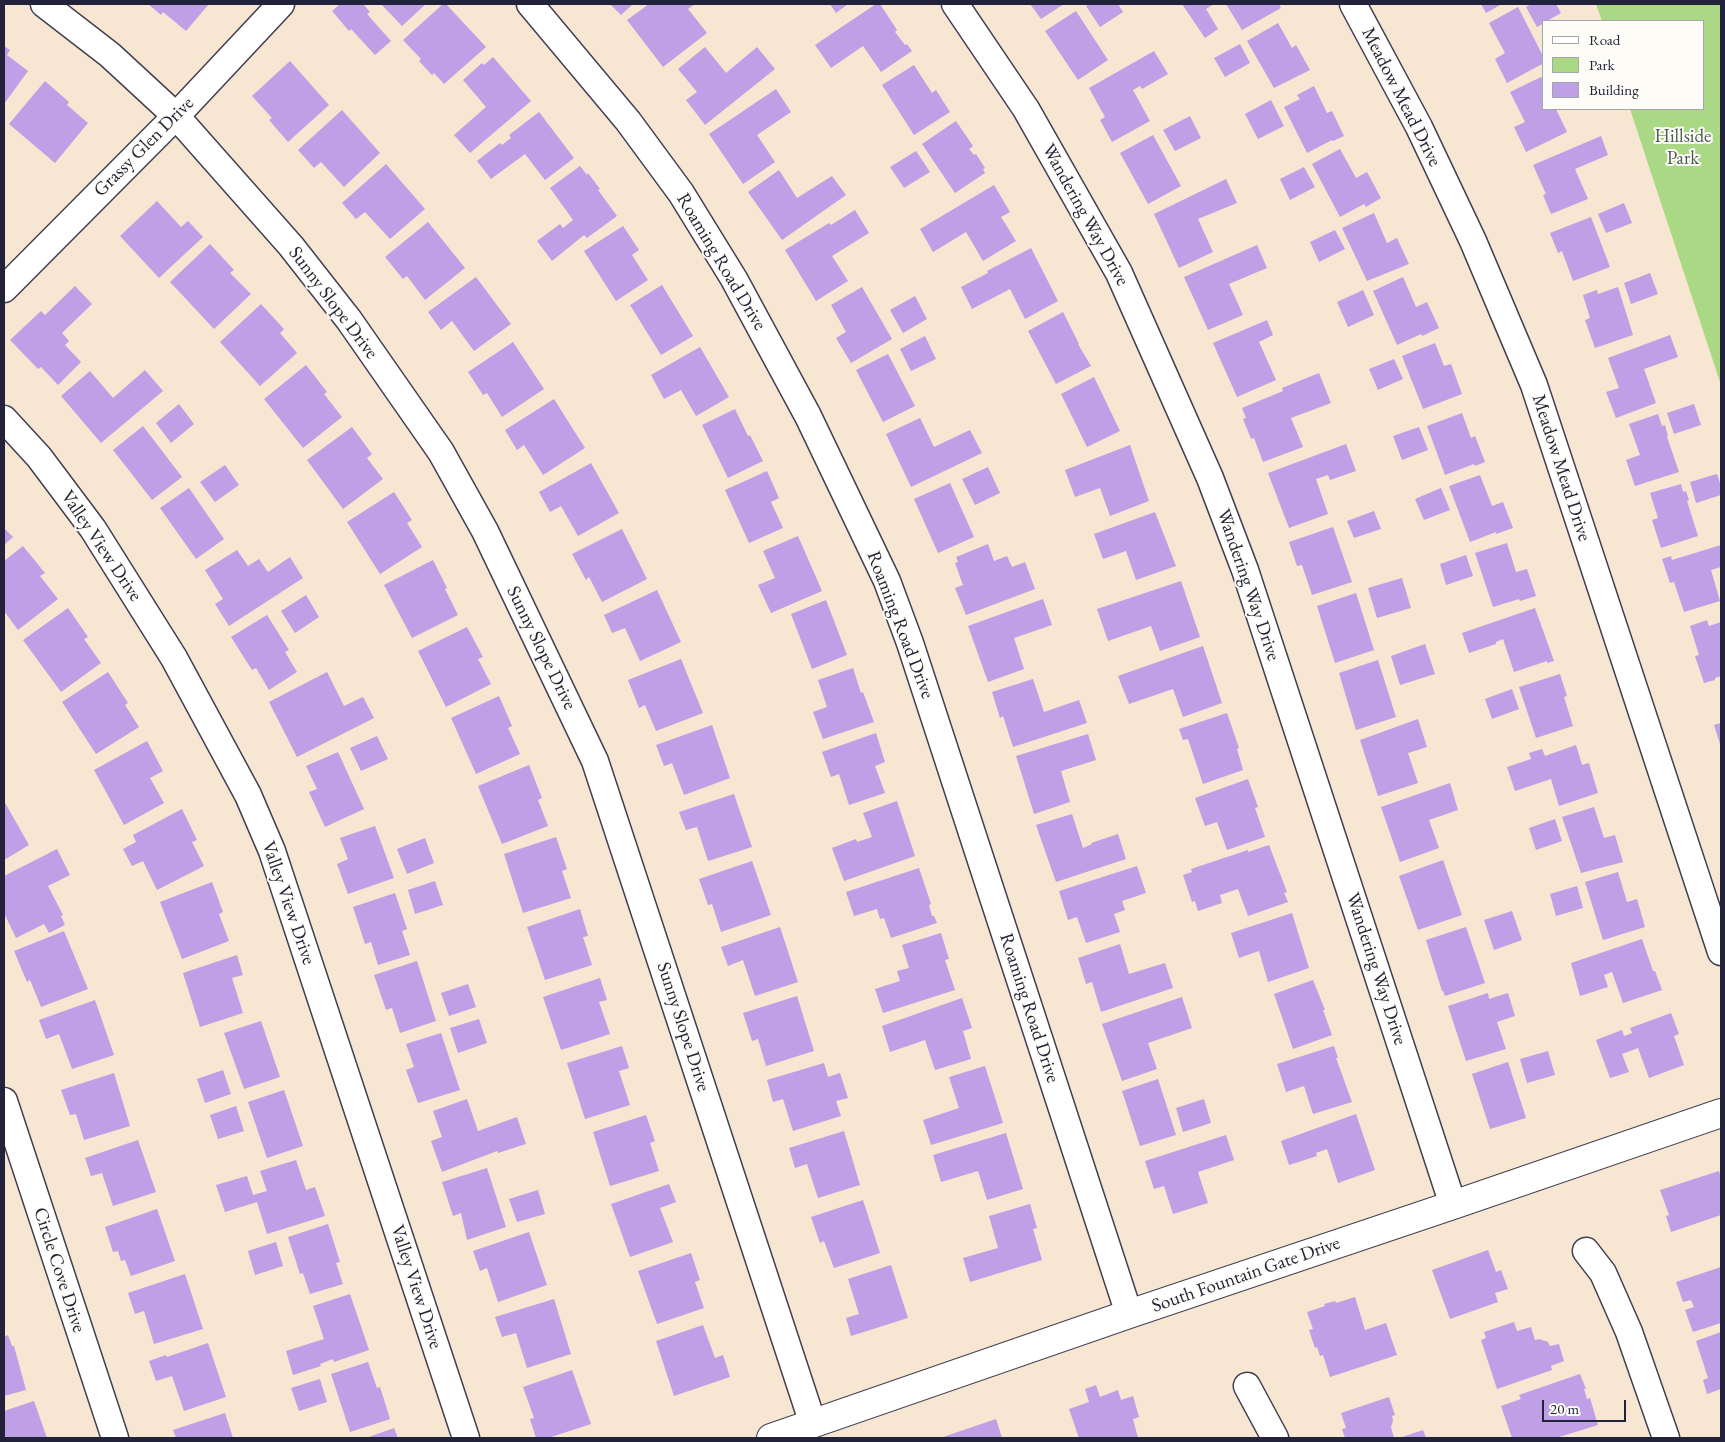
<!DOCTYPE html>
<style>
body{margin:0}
#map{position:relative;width:1725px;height:1442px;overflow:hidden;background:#f7e6d1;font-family:"EB Garamond",serif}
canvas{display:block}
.frame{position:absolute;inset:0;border:5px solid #22223b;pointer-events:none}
.legend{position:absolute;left:1542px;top:20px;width:162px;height:90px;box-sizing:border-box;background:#fdfcf7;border:1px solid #a5a5ac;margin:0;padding:6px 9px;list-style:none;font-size:15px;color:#22223b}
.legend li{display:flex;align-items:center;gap:10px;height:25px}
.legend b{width:25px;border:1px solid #a5a5ac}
.scale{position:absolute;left:1542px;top:1400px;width:84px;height:22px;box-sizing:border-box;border:2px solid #22223b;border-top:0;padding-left:6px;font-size:15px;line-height:18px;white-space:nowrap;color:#22223b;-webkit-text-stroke:4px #fdfcf7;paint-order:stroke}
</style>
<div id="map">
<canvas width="1725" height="1442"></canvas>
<div class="frame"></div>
<ul class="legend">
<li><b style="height:6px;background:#fff"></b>Road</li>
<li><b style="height:14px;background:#aad885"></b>Park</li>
<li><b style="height:14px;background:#bf9fe5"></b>Building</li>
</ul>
<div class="scale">20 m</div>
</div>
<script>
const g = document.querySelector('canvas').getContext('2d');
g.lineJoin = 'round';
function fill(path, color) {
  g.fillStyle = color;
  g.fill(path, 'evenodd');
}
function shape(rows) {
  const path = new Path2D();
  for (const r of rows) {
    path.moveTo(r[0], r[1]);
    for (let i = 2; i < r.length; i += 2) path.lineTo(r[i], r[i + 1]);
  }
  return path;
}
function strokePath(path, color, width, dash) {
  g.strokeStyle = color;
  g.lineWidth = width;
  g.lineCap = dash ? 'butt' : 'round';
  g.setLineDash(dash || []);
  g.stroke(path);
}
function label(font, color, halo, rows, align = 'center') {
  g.font = font + ' "EB Garamond",serif';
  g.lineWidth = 4;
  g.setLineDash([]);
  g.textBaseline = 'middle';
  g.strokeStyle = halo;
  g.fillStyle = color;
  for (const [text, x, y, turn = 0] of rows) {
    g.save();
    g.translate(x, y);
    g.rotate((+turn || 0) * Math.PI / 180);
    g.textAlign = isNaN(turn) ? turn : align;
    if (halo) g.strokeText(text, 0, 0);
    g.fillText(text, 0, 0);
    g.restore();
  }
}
fill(shape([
 [1596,4,1721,4,1721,385,1630,109,1704,109,1704,21,1602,21]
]), '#aad885');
fill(shape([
 [148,4,209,4,186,31,163,12,161,15],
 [340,4,363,4,370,12,367,14,391,41,375,55,351,29,349,31,332,11],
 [381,4,426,4,402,26],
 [443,4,446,4,486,47,444,84,434,73,432,75,419,61,421,59,403,40],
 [610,4,633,4,621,15],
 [649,4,695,4,688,9,707,33,663,67,627,20],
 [830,4,848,4,836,13],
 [876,4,880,4,897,30,895,32,905,45,907,44,912,51,881,72,863,46,831,68,815,45],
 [1030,4,1064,4,1041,19],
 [1090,4,1118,4,1123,12,1100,27,1086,6],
 [1182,4,1214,4,1206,9,1218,29,1205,38],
 [1226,4,1279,4,1281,8,1242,30],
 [1481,4,1502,4,1486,13],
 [1531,4,1556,4,1561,13,1547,21,1544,21,1544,23,1537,27,1526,7],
 [1518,7,1544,58,1544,63,1507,83,1495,59,1505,53,1489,23],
 [1076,11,1108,60,1078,80,1045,31],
 [1278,23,1292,48,1296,45,1310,70,1274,88,1247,41],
 [1240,44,1250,63,1225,77,1214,58],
 [4,46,10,50,7,55,28,71,4,104],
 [705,47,726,73,757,47,775,69,705,125,686,100,697,92,678,69],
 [1154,51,1168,74,1142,89,1140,86,1133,90,1150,121,1112,142,1100,120,1105,117,1089,88],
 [493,57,531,101,470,153,454,135,486,107,463,80,482,63,484,65],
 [290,61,329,105,288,142,269,120,272,118,252,96],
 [914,65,932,93,936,90,950,112,914,135,882,85],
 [1541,77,1544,83,1544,109,1556,109,1567,132,1526,152,1514,127,1525,122,1510,92],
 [45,81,69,102,67,105,88,123,55,163,9,124],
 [1314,86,1327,113,1332,111,1344,136,1333,141,1332,140,1307,153,1284,107,1300,99,1297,95],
 [776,89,791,112,757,135,775,162,743,184,709,134],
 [1271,100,1284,126,1258,139,1245,114],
 [342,110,380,153,344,187,321,162,314,168,298,150],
 [539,112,574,158,545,180,525,154,491,179,477,161,500,143,502,145,511,138,509,135],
 [1190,116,1201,138,1175,151,1163,130],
 [956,121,973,146,969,149,974,155,976,154,985,168,983,169,985,173,955,193,922,144],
 [1153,135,1181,186,1148,204,1120,153],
 [1601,136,1608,155,1575,169,1588,199,1551,214,1543,195,1546,194,1533,165],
 [1340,149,1356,178,1367,172,1381,198,1366,207,1364,204,1340,217,1312,164],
 [916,151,930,172,904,188,890,167],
 [386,164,425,209,390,239,365,212,356,219,342,203],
 [580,166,587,175,588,173,600,189,598,190,617,216,587,238,584,235,552,261,537,241,560,224,563,228,573,220,550,188],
 [1304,167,1315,187,1290,200,1280,179],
 [779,170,797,198,832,176,846,195,782,240,748,192],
 [1226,179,1237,203,1198,219,1213,252,1179,268,1154,214],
 [994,185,1010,212,1001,217,1016,241,983,261,966,232,933,252,920,229],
 [157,201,181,227,188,221,203,237,159,278,120,236],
 [1624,203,1632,223,1606,233,1598,214],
 [855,210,869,233,832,256,848,281,816,301,785,250,829,223,831,225],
 [1374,213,1387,243,1397,238,1409,264,1367,281,1342,228],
 [1591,217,1610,267,1573,281,1562,251,1558,253,1550,233],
 [428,222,465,268,425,300,407,276,403,279,385,257],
 [623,226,639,250,632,255,648,280,616,301,584,251],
 [1335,230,1345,249,1319,262,1310,242],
 [210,244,234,270,230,273,251,294,214,329,170,282],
 [1257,245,1267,268,1229,284,1243,315,1208,330,1184,277],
 [1031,248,1058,301,1025,319,1010,289,972,309,961,287,988,273,987,271],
 [1650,273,1658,294,1631,304,1624,283],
 [476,277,511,324,474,351,452,321,441,330,428,312],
 [1403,277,1416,307,1427,302,1439,328,1422,336,1421,334,1397,345,1373,291],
 [662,285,693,336,661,355,630,305],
 [75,286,92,304,62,333,69,341,65,345,81,362,58,385,41,367,38,369,10,340,41,311,45,315],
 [862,287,892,339,851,363,836,338,846,332,831,305],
 [1618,287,1633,335,1595,348,1585,320,1590,318,1583,295,1597,290,1598,294],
 [1363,290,1374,315,1348,327,1337,302],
 [915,296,927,319,903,333,890,310],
 [261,304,284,329,280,333,297,353,260,386,220,342],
 [1063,312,1079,344,1078,344,1091,366,1056,384,1028,331],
 [1267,320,1273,335,1259,342,1276,380,1237,397,1213,343],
 [1670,335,1678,357,1644,369,1656,403,1616,418,1606,392,1619,388,1608,358],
 [925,336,936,359,911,371,900,349],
 [513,342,544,389,502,417,487,393,483,395,468,372],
 [1435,343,1444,366,1451,364,1462,394,1423,409,1402,356],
 [700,347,729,397,696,416,681,390,664,399,651,375],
 [888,354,915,406,883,422,856,370],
 [1394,359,1403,379,1378,390,1369,369],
 [306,365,327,392,324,394,342,417,303,448,264,399],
 [145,370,163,391,101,443,61,396,90,371,113,398],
 [1319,373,1331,403,1291,418,1303,447,1263,462,1254,438,1251,439,1243,419,1246,418,1242,408,1283,391,1282,388],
 [1094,377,1120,431,1087,447,1061,394],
 [554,399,585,448,543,475,524,445,517,450,505,430],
 [179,404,194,424,171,443,156,423],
 [1694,404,1701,425,1674,434,1667,413],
 [735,409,748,436,750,435,763,461,728,478,702,425],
 [1462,413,1471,438,1475,436,1485,462,1475,466,1474,464,1445,475,1427,426],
 [1658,414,1662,426,1665,425,1668,436,1667,437,1679,472,1635,486,1626,460,1640,455,1629,424],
 [920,418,934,447,970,430,982,453,911,487,886,434],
 [143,426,182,477,152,500,113,450],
 [352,427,372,454,367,458,383,479,343,509,307,460],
 [1419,427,1428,450,1402,460,1393,436],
 [1346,444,1356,471,1330,480,1328,475,1316,479,1328,514,1289,528,1268,473],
 [1130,445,1149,501,1110,516,1100,488,1075,497,1065,470],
 [591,463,619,513,578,536,561,506,550,512,539,492],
 [225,465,239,485,215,502,200,482],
 [988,467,1000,493,975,505,962,479],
 [767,471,779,498,771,502,783,528,749,543,725,490],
 [1717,474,1721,486,1721,495,1696,503,1690,482],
 [1480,475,1492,506,1503,502,1513,528,1496,534,1496,532,1470,542,1449,486],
 [950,483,974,537,938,553,914,499],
 [1681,484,1683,492,1686,491,1689,500,1687,501,1698,536,1661,548,1652,520,1658,518,1650,493],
 [189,488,224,539,196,559,160,508],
 [1441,488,1450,510,1424,520,1415,499],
 [394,492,412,520,407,523,422,547,380,574,347,522],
 [1374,511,1381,529,1354,538,1347,521],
 [1155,512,1176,566,1136,580,1126,551,1103,559,1094,534],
 [1333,527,1352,582,1312,595,1302,565,1297,566,1289,542],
 [4,528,13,537,4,545],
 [622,529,647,579,602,602,589,577,586,580,572,554],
 [798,536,822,591,771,613,758,585,775,578,763,551],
 [1507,543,1516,572,1527,569,1536,596,1520,601,1519,599,1493,607,1475,553],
 [988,544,994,561,1007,556,1012,567,1025,562,1035,589,966,615,955,588,963,585,955,563,958,562,956,557],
 [1721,545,1721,567,1711,570,1720,601,1684,612,1674,582,1670,583,1662,559,1671,556,1672,560],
 [23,546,45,573,40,576,58,599,18,630,4,611,4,561],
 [237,550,248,566,259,559,268,572,290,557,303,578,229,626,215,604,223,599,205,570],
 [1466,555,1473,576,1446,585,1440,564],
 [433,560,447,588,445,589,458,615,412,638,384,585],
 [1402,578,1411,608,1377,618,1368,588],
 [1181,581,1200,637,1160,651,1151,626,1108,641,1097,609],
 [657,590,681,642,640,661,625,628,612,633,604,615],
 [1356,593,1374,650,1335,663,1317,606],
 [306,595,319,617,295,633,281,611],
 [1043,599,1052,625,1014,638,1024,669,988,682,968,626],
 [826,600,847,655,812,669,791,614],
 [68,608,88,637,84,639,101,663,61,692,23,640],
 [1535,608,1554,661,1547,663,1547,661,1514,672,1503,639,1496,642,1496,644,1469,653,1462,633],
 [267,615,289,650,285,652,297,672,269,690,256,668,252,670,231,637],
 [1707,620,1709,626,1721,622,1721,676,1715,678,1715,680,1704,683,1695,656,1699,655,1690,626],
 [467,627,483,657,478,659,491,684,446,707,418,651],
 [1425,644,1435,674,1400,685,1391,656],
 [1203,646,1222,703,1183,717,1173,689,1129,704,1118,676],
 [681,659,703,713,656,731,645,705,639,708,628,680],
 [1378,660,1396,717,1356,730,1339,673],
 [853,668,861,693,863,692,874,722,823,739,813,712,827,707,818,680],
 [108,672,128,703,125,705,139,727,96,754,62,702],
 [327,672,344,706,363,697,374,718,297,757,269,702],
 [1560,674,1567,696,1564,697,1573,726,1536,738,1519,687],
 [1033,679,1044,712,1079,700,1087,723,1013,747,1003,716,1000,718,992,692],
 [1512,689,1519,709,1492,719,1485,699],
 [499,696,512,726,508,728,520,754,476,774,451,718],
 [1227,713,1239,748,1237,749,1243,770,1203,784,1188,739,1183,740,1179,729],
 [1418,719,1427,747,1408,753,1418,783,1378,796,1360,740],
 [1721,723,1721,747,1714,725],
 [712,725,730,778,684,795,672,763,664,766,656,745],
 [876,733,885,762,875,766,885,793,849,805,839,774,831,777,822,752],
 [1088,734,1096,760,1061,771,1070,802,1034,814,1016,756],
 [377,736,388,759,361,771,350,748],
 [147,741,163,771,150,778,164,803,124,825,94,770],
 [1576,745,1582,765,1589,763,1598,793,1559,806,1551,779,1515,791,1507,767,1531,759,1529,753,1542,749,1545,756],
 [338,752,364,809,325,827,309,792,317,789,306,766],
 [529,765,542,798,538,800,548,826,502,844,478,786],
 [1248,779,1258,807,1255,808,1265,837,1227,850,1217,822,1205,826,1195,798],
 [1450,783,1458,810,1429,820,1439,848,1400,862,1381,807],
 [734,794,752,847,708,861,697,827,686,830,679,812],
 [4,801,29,845,4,860],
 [897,801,915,856,844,881,832,848,856,839,857,842,872,837,863,813],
 [1594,807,1604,838,1615,835,1623,862,1581,873,1562,817],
 [182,809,197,840,192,842,204,866,157,890,143,861,132,866,123,849,136,842,133,835],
 [1072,814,1083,848,1092,844,1091,843,1118,834,1126,859,1056,882,1036,825],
 [1555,819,1562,841,1536,850,1529,828],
 [375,826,394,878,348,894,337,864,348,859,340,838],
 [556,837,567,869,562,871,571,898,523,913,504,854],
 [425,838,434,863,407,874,397,849],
 [1269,845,1287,892,1284,893,1288,902,1248,916,1238,889,1220,895,1222,903,1198,911,1195,901,1192,902,1183,875,1192,872,1191,869,1248,850,1248,852],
 [57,849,70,875,48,886,63,915,61,916,65,925,49,933,44,924,16,938,4,913,4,876],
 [1443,860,1462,915,1418,930,1399,876],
 [752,861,771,915,721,932,712,904,708,905,699,879],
 [1137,866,1146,893,1122,901,1125,910,1114,914,1120,932,1086,943,1077,917,1068,920,1059,891],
 [919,868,931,904,929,905,932,916,934,916,937,923,891,938,884,918,880,919,877,909,854,916,846,892],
 [1618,872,1627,902,1637,899,1645,927,1603,940,1585,882],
 [435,881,443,905,415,914,408,890],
 [212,882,223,912,219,914,229,941,182,959,160,902],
 [1577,886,1583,908,1556,916,1550,894],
 [395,893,407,929,402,931,410,955,378,965,371,942,365,944,353,907],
 [580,909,588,936,583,937,592,965,545,980,527,927],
 [1512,911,1522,940,1494,950,1484,920],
 [1292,913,1309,968,1268,982,1259,951,1239,958,1231,933],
 [780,927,798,982,755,996,743,960,728,966,721,947],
 [1466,927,1485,983,1445,996,1443,991,1442,991,1426,940],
 [64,931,88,989,41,1007,30,980,27,982,14,951],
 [941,933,949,959,945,960,955,990,883,1013,875,989,900,981,897,971,909,968,902,945],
 [1642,939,1653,971,1655,971,1662,990,1623,1003,1612,972,1604,975,1608,987,1580,996,1571,963],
 [1120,944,1129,974,1165,963,1173,988,1101,1012,1092,982,1086,984,1078,958],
 [237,955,243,975,232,978,243,1013,200,1027,183,973],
 [417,961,436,1021,400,1033,392,1008,386,1010,374,975],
 [600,978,607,1000,599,1002,610,1034,561,1050,543,997],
 [1313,980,1325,1010,1323,1010,1332,1035,1293,1049,1274,994],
 [468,984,476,1007,449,1016,441,993],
 [1488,993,1489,999,1508,993,1515,1016,1497,1022,1506,1049,1466,1061,1448,1006],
 [797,996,814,1051,766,1066,758,1039,752,1041,743,1013],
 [1182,997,1192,1028,1148,1043,1157,1069,1122,1081,1102,1024],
 [962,998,972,1028,963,1031,971,1059,935,1070,925,1040,890,1052,882,1026],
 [95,1000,114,1055,72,1069,59,1034,46,1039,39,1020],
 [1671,1013,1679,1034,1674,1036,1684,1065,1649,1078,1638,1048,1622,1054,1629,1072,1610,1078,1596,1040,1622,1030,1624,1036,1632,1033,1630,1028],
 [479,1019,487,1043,458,1053,450,1028],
 [261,1021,280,1077,244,1089,224,1033],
 [441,1033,460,1090,418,1103,406,1070,414,1067,406,1044],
 [622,1046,629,1068,619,1071,630,1105,585,1119,567,1063],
 [1334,1046,1338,1058,1336,1058,1352,1102,1313,1114,1304,1086,1286,1092,1277,1064],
 [1548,1051,1555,1075,1527,1083,1520,1059],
 [1508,1062,1526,1118,1490,1129,1472,1074],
 [824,1063,828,1077,840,1073,848,1098,836,1101,841,1116,793,1131,783,1099,773,1102,767,1080],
 [985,1066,1003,1123,931,1145,923,1120,959,1108,949,1077],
 [223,1070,231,1094,205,1103,197,1079],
 [114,1073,130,1126,84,1140,76,1114,70,1115,61,1090],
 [1158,1079,1176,1135,1140,1146,1122,1091],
 [284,1090,303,1146,267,1158,248,1102],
 [467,1099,478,1131,517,1117,526,1144,498,1153,497,1151,442,1172,431,1141,442,1137,433,1111],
 [1204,1099,1211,1123,1183,1132,1176,1108],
 [236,1106,244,1131,218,1139,210,1115],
 [1356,1114,1375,1170,1338,1183,1327,1149,1316,1153,1317,1156,1289,1165,1281,1141],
 [646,1115,655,1141,650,1143,659,1171,610,1186,593,1132],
 [844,1131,860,1185,818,1198,807,1164,795,1168,789,1148],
 [1006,1133,1023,1189,987,1200,978,1171,941,1182,933,1155],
 [1226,1135,1234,1160,1198,1172,1208,1203,1173,1214,1164,1186,1154,1189,1145,1161],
 [138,1140,156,1192,113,1206,102,1173,91,1176,85,1158],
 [296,1160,306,1190,315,1187,325,1216,267,1234,257,1202,225,1212,216,1185,247,1176,253,1195,267,1191,260,1171],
 [487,1168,506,1227,467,1240,461,1213,453,1216,442,1182],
 [1719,1171,1721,1178,1721,1215,1671,1232,1666,1216,1669,1215,1660,1190],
 [669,1184,676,1202,660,1208,673,1242,630,1257,611,1204],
 [538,1190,545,1214,517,1222,509,1199],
 [863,1200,880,1253,834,1268,824,1241,820,1243,811,1217],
 [1030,1204,1037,1228,1033,1229,1042,1260,970,1282,963,1258,998,1248,989,1216],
 [157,1209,175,1261,131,1276,125,1260,121,1261,118,1251,113,1252,105,1227],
 [328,1224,340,1262,336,1263,343,1284,310,1294,303,1273,300,1274,288,1237],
 [529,1232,547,1285,498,1302,487,1268,480,1271,473,1251],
 [276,1242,283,1266,255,1275,248,1251],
 [1488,1250,1496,1272,1501,1270,1508,1289,1495,1293,1498,1302,1450,1319,1432,1270],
 [691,1253,700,1280,695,1282,704,1308,657,1324,638,1271],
 [891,1265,908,1318,851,1336,846,1318,859,1314,848,1279],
 [1721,1267,1721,1323,1693,1332,1685,1310,1694,1307,1691,1300,1683,1302,1676,1282],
 [185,1274,203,1329,154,1344,144,1311,135,1314,128,1293],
 [350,1294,369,1350,334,1362,333,1359,320,1364,321,1366,293,1375,286,1351,324,1339,313,1306],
 [1355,1297,1365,1330,1386,1323,1397,1355,1330,1377,1323,1355,1320,1356,1317,1347,1315,1348,1309,1330,1313,1329,1307,1312,1325,1306,1324,1304,1335,1301,1336,1303],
 [554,1299,571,1354,527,1368,516,1333,502,1337,495,1317],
 [1514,1322,1517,1331,1531,1327,1535,1340,1539,1339,1548,1342,1550,1346,1559,1344,1564,1361,1551,1366,1552,1370,1497,1389,1481,1340,1486,1338,1484,1332],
 [703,1325,715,1358,723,1355,730,1377,674,1396,656,1341],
 [1721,1332,1721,1389,1707,1394,1703,1380,1708,1378,1696,1341],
 [8,1335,12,1346,14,1346,26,1390,4,1396,4,1337],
 [208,1343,226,1397,184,1411,172,1376,156,1381,149,1361,166,1355,167,1357],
 [368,1362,377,1388,380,1387,390,1419,350,1432,331,1374],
 [572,1370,591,1424,548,1438,536,1438,530,1419,534,1418,523,1387],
 [1580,1374,1586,1389,1584,1389,1587,1399,1590,1398,1598,1425,1556,1438,1512,1438,1501,1406,1521,1399,1519,1395],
 [320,1379,327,1402,299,1411,291,1388],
 [1096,1385,1100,1397,1118,1390,1121,1400,1133,1396,1139,1417,1133,1419,1138,1438,1079,1438,1069,1409,1089,1402,1085,1389],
 [1389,1397,1395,1415,1392,1416,1393,1421,1391,1427,1394,1438,1345,1438,1342,1429,1346,1428,1341,1413],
 [34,1401,47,1438,4,1438,4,1411],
 [225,1413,233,1438,176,1438,173,1430],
 [996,1419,1002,1438,940,1438],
 [394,1428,398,1438,366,1438],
 [1423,1430,1426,1438,1399,1438]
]), '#bf9fe5');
const minor = shape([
 [44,4,110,55,176,116,291,246,349,320,441,452,485,531,595,761,813,1424],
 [530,4,628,121,681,193,734,279,808,416,887,581,910,643,1129,1314],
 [955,4,1026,109,1119,273,1210,478,1245,570,1453,1205],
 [1353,4,1419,127,1473,241,1534,385,1721,952],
 [4,289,176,116,281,4],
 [4,419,39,457,93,529,174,658,248,795,272,851,466,1438],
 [4,1101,115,1438],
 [1586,1251,1603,1273,1629,1332,1666,1438],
 [1247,1386,1275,1438]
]);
const tertiary = shape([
 [771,1438,1129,1314,1453,1205,1721,1113]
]);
strokePath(minor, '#423f52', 29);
strokePath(tertiary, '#423f52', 30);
strokePath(minor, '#fff', 26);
strokePath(tertiary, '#fff', 28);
label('19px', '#22223b', '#fdfcf7', [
 ["Meadow Mead Drive",1401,97,63],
 ["Grassy Glen Drive",144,147,-45],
 ["Wandering Way Drive",1085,215,61],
 ["Roaming Road Drive",721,262,59],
 ["Sunny Slope Drive",333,303,53],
 ["Meadow Mead Drive",1561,468,72],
 ["Valley View Drive",101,546,56],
 ["Wandering Way Drive",1248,585,71],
 ["Roaming Road Drive",900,625,69],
 ["Sunny Slope Drive",541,648,64],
 ["Valley View Drive",288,903,71],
 ["Wandering Way Drive",1376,969,72],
 ["Roaming Road Drive",1029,1008,72],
 ["Sunny Slope Drive",683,1027,72],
 ["Circle Cove Drive",59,1270,72],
 ["South Fountain Gate Drive",1246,1275,-19],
 ["Valley View Drive",416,1287,72]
]);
label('19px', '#4b5951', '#fdfcf7', [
 ["Hillside",1683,137],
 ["Park",1683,159]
]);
</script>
